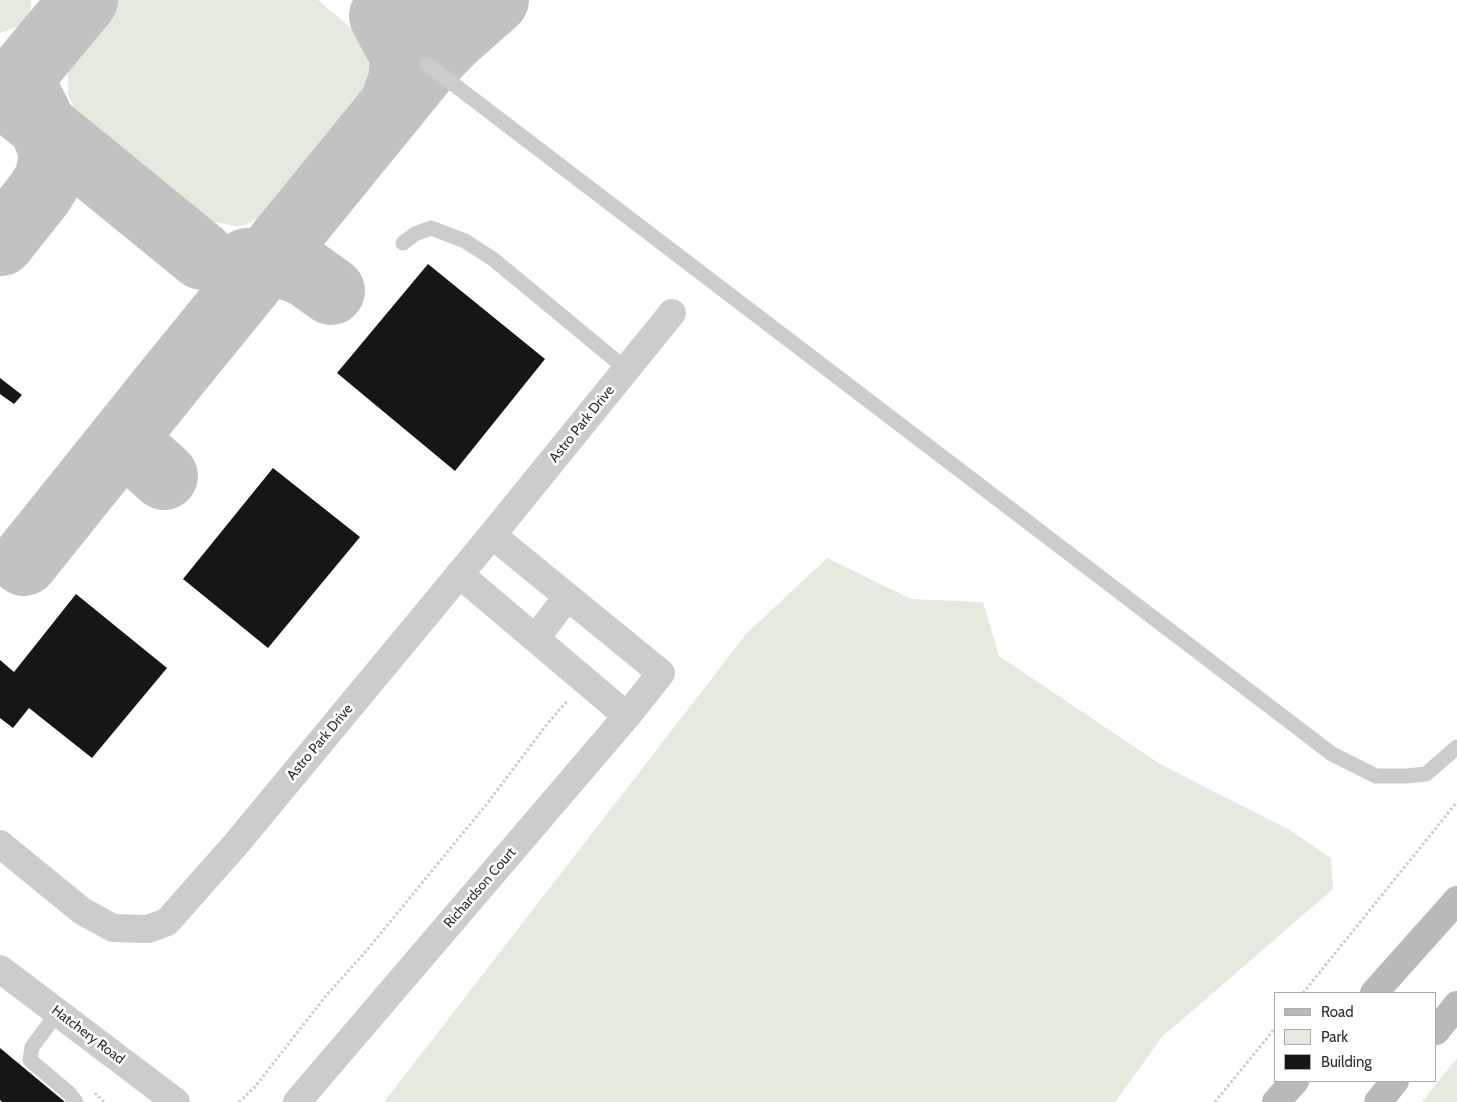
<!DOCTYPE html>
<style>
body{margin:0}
#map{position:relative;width:1457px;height:1102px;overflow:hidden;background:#fff;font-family:Cabin,sans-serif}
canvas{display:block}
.legend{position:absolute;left:1274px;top:992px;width:162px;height:90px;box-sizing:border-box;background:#fff;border:1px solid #acacac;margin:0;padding:6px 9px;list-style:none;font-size:15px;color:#2f2f2f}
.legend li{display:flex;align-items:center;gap:10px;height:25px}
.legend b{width:25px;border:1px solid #acacac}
</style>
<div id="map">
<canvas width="1457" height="1102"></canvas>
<ul class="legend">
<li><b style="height:6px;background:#b9b9b9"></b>Road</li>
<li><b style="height:14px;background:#e4ebde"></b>Park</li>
<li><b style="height:14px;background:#161616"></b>Building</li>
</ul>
</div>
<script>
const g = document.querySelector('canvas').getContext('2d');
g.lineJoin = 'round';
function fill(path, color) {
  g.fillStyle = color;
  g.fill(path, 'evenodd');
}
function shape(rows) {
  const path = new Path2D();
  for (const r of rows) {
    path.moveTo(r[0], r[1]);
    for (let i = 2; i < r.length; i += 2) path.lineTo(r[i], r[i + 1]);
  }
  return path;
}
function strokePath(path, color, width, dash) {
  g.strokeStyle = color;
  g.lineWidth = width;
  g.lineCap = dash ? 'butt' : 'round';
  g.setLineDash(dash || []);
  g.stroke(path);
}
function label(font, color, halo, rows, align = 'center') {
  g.font = font + ' Cabin,sans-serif';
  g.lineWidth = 5;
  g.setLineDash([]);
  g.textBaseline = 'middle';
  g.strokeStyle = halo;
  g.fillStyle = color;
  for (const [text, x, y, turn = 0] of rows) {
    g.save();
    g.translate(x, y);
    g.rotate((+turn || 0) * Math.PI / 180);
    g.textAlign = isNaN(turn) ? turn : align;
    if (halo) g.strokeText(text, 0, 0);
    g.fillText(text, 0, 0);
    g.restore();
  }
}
fill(shape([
 [0,0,31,0,30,17,25,24,0,33],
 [118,0,318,0,357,33,367,53,369,68,366,85,356,104,265,215,245,225,235,226,206,220,95,134,78,116,68,95,68,71,74,58],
 [827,558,911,599,983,602,999,656,1160,764,1288,829,1331,858,1333,889,1162,1037,1115,1102,384,1102,747,633],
 [1457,1058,1457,1102,1422,1102]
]), '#e4ebde');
strokePath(shape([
 [0,91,202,256],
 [5,95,84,0],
 [394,104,402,80,404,56,383,16,411,24,439,25,480,13],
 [1,242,39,194,49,178,53,153,43,126,30,100],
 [247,262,266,262,291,267,306,273,331,291],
 [133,427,132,439,136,451,164,476],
 [24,562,169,381,427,64,452,38,495,0]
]), '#c2c2c2', 68);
fill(shape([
 [428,264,545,359,455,471,337,373],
 [0,378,22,395,14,404,0,394],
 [273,468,360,537,268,648,183,579],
 [76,594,167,668,92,758,29,708,13,728,0,718,0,660,14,672],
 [0,1048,65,1102,2,1102,0,1100]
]), '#161616');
strokePath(shape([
 [1303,993,1457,802],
 [95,1093,104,1102],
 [239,1102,254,1088,325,997,367,950,486,805,547,724,568,700],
 [1215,1102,1276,1027]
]), '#ccc', 3, [2.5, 2.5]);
strokePath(shape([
 [427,64,1332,754,1376,776,1407,776,1426,774,1457,747],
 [403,243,415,234,431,228,465,241,493,259,626,369],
 [58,1012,32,1047,30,1060,69,1093,76,1102]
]), '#ccc', 15);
strokePath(shape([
 [459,574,627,716],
 [536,638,567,597],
 [0,844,82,911,113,928,148,929,167,922,236,844,492,535,672,313],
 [297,1102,627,716,661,673,492,535]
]), '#ccc', 28);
strokePath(shape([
 [0,969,176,1102]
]), '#ccc', 28);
strokePath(shape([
 [1374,993,1457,900],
 [1436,1031,1457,1005],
 [1276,1102,1295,1081],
 [1378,1102,1395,1081]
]), '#b9b9b9', 28);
label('14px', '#2f2f2f', '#fff', [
 ["Astro Park Drive",582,424,-51],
 ["Astro Park Drive",320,742,-50],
 ["Richardson Court",480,888,-49],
 ["Hatchery Road",88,1035,37]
]);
</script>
